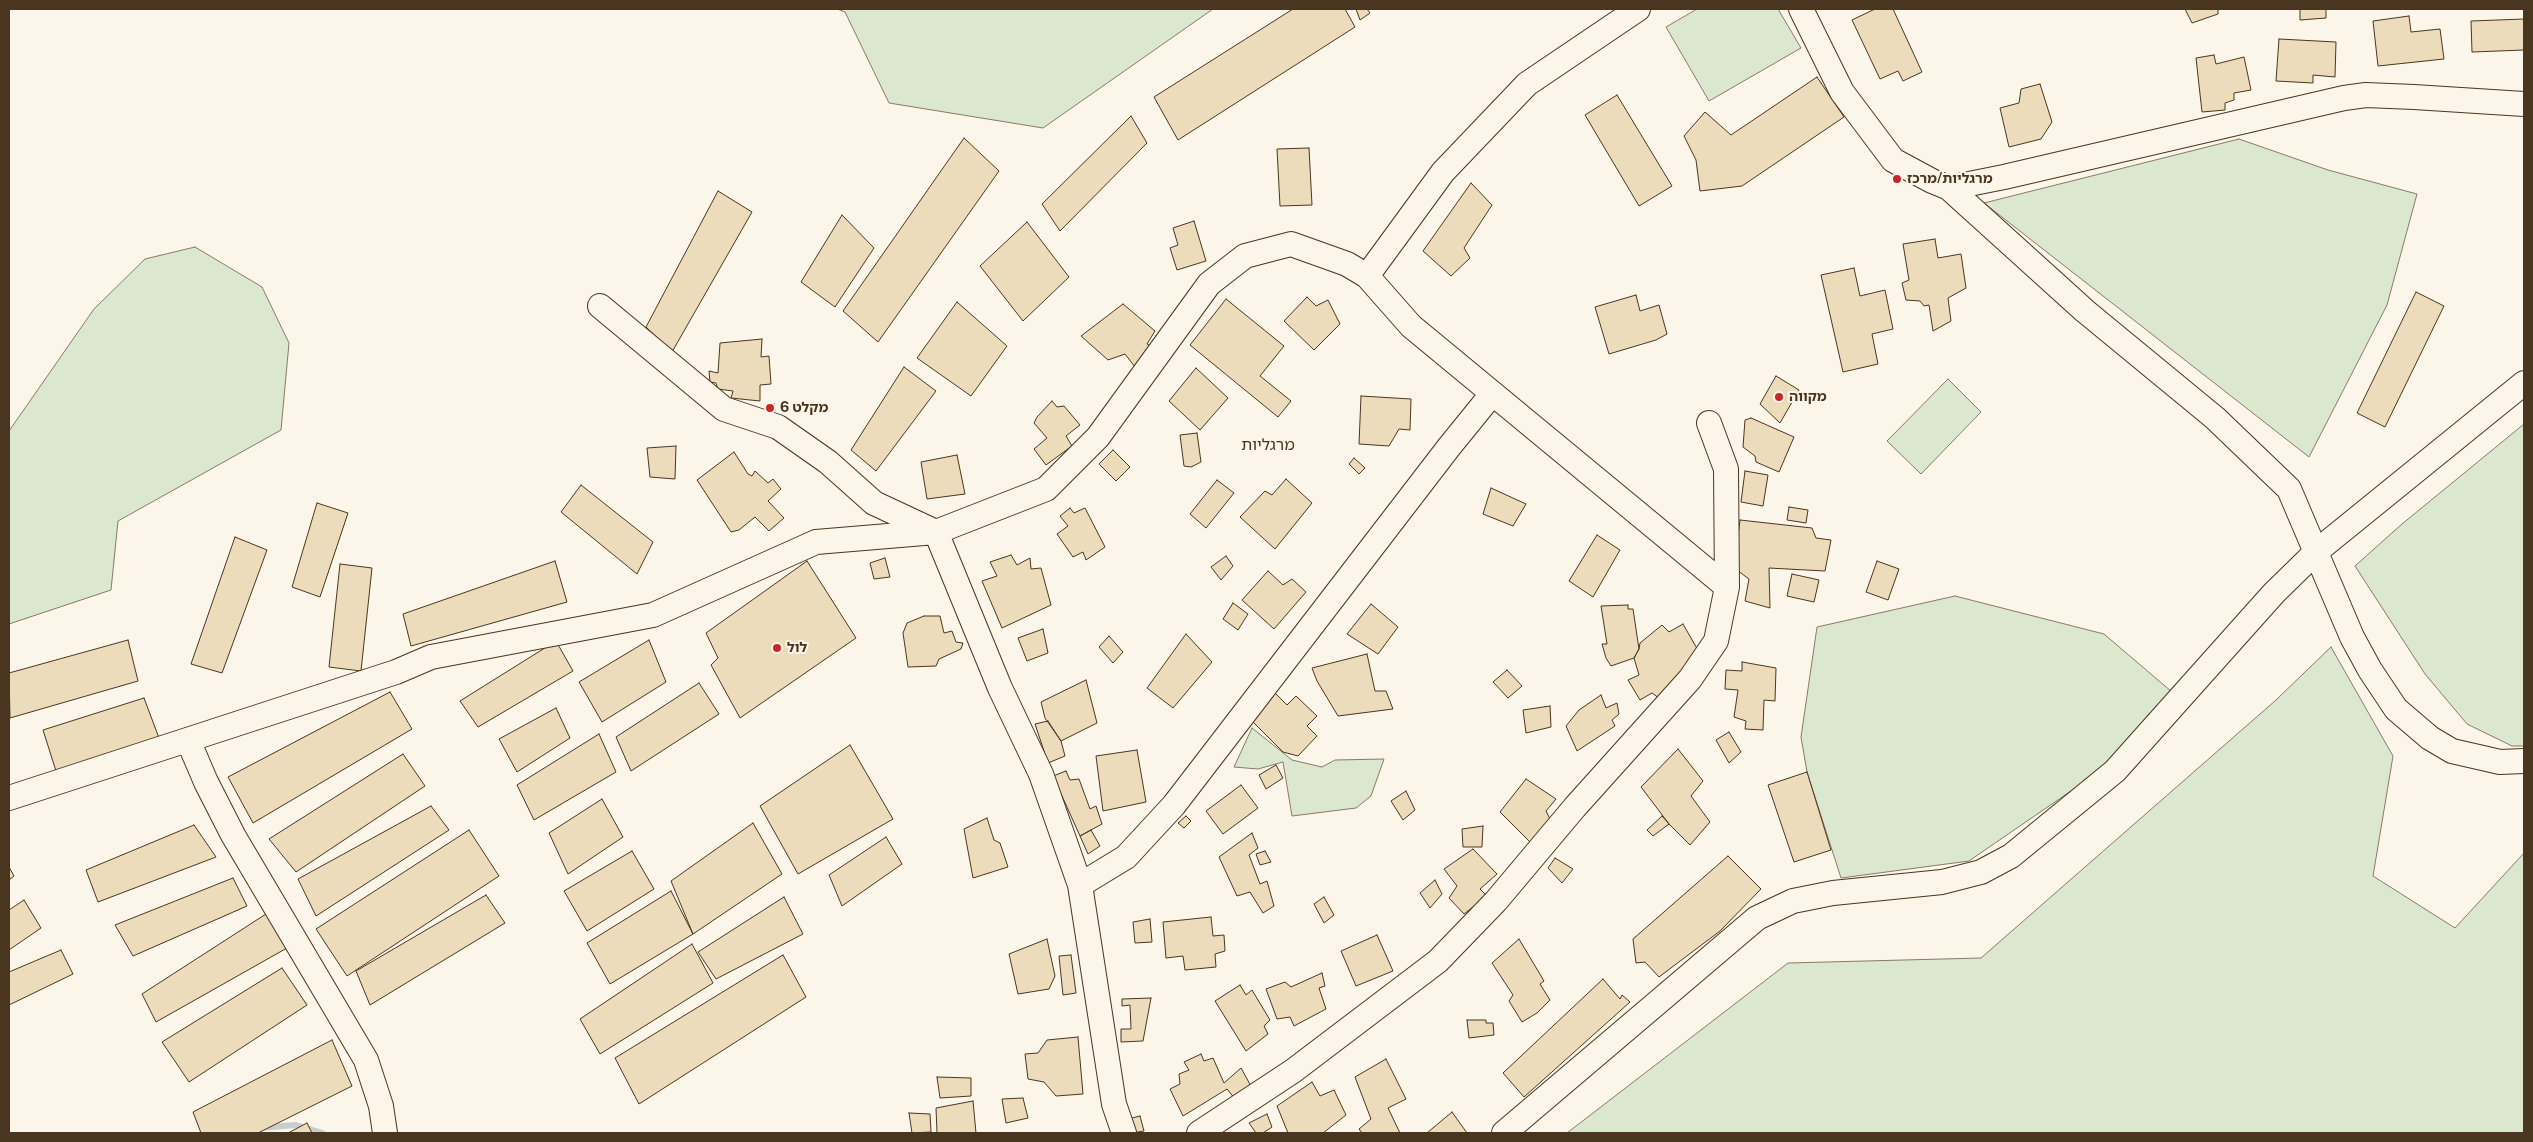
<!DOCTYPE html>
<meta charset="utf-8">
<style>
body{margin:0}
#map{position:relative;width:2533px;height:1142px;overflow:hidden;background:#fbf6e9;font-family:"Public Sans",sans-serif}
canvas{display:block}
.frame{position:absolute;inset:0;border:10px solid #4a3520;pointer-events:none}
</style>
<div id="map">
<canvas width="2533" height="1142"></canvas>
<div class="frame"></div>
</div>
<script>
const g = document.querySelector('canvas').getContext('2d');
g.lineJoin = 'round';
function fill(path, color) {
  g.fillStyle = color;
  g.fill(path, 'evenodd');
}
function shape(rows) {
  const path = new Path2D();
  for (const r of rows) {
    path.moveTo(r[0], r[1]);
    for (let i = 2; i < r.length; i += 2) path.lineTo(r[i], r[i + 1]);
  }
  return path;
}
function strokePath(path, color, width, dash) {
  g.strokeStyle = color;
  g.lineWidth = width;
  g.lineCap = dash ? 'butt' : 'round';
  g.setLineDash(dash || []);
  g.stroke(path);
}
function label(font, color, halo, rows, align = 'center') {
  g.font = font + ' "Public Sans","Noto Sans Hebrew",sans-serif';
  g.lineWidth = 4;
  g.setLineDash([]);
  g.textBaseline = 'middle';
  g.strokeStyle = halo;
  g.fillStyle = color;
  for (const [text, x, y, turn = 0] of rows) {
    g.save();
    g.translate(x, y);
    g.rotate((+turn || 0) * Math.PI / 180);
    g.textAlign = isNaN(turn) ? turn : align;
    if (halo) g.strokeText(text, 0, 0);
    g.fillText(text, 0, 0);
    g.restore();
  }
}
const green = shape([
 [837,9,1213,9,1043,128,889,103,845,12,837,9],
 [1697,9,1778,9,1801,48,1709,101,1666,27,1697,9],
 [2239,139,2328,170,2417,194,2387,305,2309,457,1984,203,2239,139],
 [195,247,262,287,289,343,281,430,118,521,111,590,9,624,9,431,94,309,145,259,195,247],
 [1948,379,1981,412,1921,474,1887,441,1948,379],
 [2524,424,2524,746,2512,746,2467,724,2425,674,2355,566,2402,524,2524,424],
 [1955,596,2104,634,2172,692,2113,762,1969,861,1841,878,1807,772,1801,737,1817,627,1955,596],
 [2331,647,2393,756,2373,876,2455,928,2524,853,2524,1133,1567,1133,1788,963,1981,958,2276,700,2331,647],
 [1252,728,1292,760,1322,767,1335,760,1384,759,1371,796,1356,808,1292,816,1283,762,1258,769,1234,767,1252,728]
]);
fill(green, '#dce7d0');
strokePath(green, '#887966', 1);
strokePath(shape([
 [261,1128,295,1125,322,1133]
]), '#c9cecd', 6);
const building = shape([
 [1293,9,1345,9,1355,27,1178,140,1154,97,1293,9],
 [1356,9,1367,9,1370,13,1360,20,1356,9],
 [1875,9,1893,9,1922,72,1903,81,1898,71,1880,79,1852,20,1875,9],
 [2185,9,2218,9,2218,14,2192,23,2185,9],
 [2300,9,2326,9,2326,18,2300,20,2300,9],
 [2409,16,2411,32,2440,29,2444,59,2378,66,2373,21,2409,16],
 [2524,19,2524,50,2472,52,2471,21,2524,19],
 [2279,39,2336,42,2335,77,2313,75,2313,83,2276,81,2279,39],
 [2214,55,2216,64,2244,57,2251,90,2234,93,2234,100,2225,103,2225,110,2202,112,2196,58,2214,55],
 [1817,77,1844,117,1742,186,1700,191,1696,160,1684,136,1705,112,1731,135,1817,77],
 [2040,84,2052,122,2041,139,2009,147,2000,108,2019,103,2021,89,2040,84],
 [1617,95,1672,186,1639,206,1585,115,1617,95],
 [1131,116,1147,143,1060,231,1042,204,1131,116],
 [964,138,999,171,878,342,843,311,964,138],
 [1309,148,1312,205,1280,206,1277,149,1309,148],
 [1471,183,1492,205,1464,248,1470,258,1451,276,1423,251,1471,183],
 [718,191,752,212,672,352,646,327,718,191],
 [842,215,874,248,835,307,801,282,842,215],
 [1194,221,1206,261,1177,270,1170,248,1178,245,1173,228,1194,221],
 [1027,222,1069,277,1023,321,980,266,1027,222],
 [1935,239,1938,258,1961,254,1966,288,1948,298,1951,321,1933,331,1929,305,1924,306,1920,301,1906,300,1902,283,1909,280,1903,244,1935,239],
 [1854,268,1860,296,1885,290,1893,329,1872,334,1878,364,1843,372,1821,275,1854,268],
 [2416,292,2444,306,2385,427,2357,413,2416,292],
 [1636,295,1640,311,1659,305,1667,334,1656,340,1609,354,1595,307,1636,295],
 [1307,297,1316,306,1328,300,1340,324,1314,350,1284,321,1307,297],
 [1226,299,1284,346,1260,376,1291,401,1278,417,1190,345,1226,299],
 [957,302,1007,346,971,396,917,358,957,302],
 [1123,304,1155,331,1147,344,1153,347,1135,367,1125,354,1108,360,1081,336,1123,304],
 [762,339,761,357,769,356,771,384,760,385,760,401,731,398,733,391,718,389,716,383,710,382,709,371,718,373,720,343,762,339],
 [904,367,936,391,876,471,851,450,904,367],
 [1196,368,1228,398,1200,430,1169,401,1196,368],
 [1776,376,1799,390,1780,423,1760,404,1776,376],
 [1361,396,1411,399,1410,430,1399,429,1389,446,1359,444,1361,396],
 [1052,401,1057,407,1064,406,1080,425,1066,436,1072,446,1046,465,1034,449,1047,438,1034,423,1037,417,1052,401],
 [774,404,775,411,767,412,765,406,774,404],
 [1751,418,1794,437,1779,472,1756,462,1755,456,1743,447,1745,420,1751,418],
 [1197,433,1201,462,1191,467,1184,466,1180,435,1197,433],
 [676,446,675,479,650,477,647,448,676,446],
 [1113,450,1130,467,1116,481,1099,464,1113,450],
 [734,452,748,474,752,476,755,471,768,483,773,479,781,489,768,501,784,518,769,531,755,517,739,530,731,532,697,480,734,452],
 [957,455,965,494,927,499,921,462,957,455],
 [1354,458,1365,468,1359,474,1349,464,1354,458],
 [1745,471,1768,475,1763,506,1741,502,1745,471],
 [1286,479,1312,503,1275,549,1240,517,1265,491,1272,495,1286,479],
 [1217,480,1234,493,1206,528,1190,514,1217,480],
 [581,485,653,542,637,574,561,512,581,485],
 [1491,488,1526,504,1513,526,1483,514,1491,488],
 [317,503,348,513,320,597,292,587,317,503],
 [1789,507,1808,510,1806,523,1787,520,1789,507],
 [1070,508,1074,513,1085,508,1105,547,1086,560,1083,552,1073,557,1057,534,1068,526,1060,516,1070,508],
 [1740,520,1812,528,1816,538,1831,540,1825,571,1769,568,1770,608,1745,601,1749,579,1734,568,1740,520],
 [1597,535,1620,550,1593,597,1569,581,1597,535],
 [235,537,267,550,222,673,191,664,235,537],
 [1011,555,1017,565,1030,558,1031,569,1041,568,1051,605,1002,628,982,581,997,576,990,562,1011,555],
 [1226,556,1233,566,1221,580,1211,567,1226,556],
 [885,558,890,577,874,579,870,563,885,558],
 [555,561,567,602,411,646,403,614,555,561],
 [807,561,856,638,740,718,711,665,718,658,706,633,807,561],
 [1877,561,1899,569,1888,600,1866,592,1877,561],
 [340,564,372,568,361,671,329,667,340,564],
 [1268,571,1283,585,1292,579,1306,592,1274,629,1242,600,1268,571],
 [1792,574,1819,580,1814,602,1787,596,1792,574],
 [1233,603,1248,614,1238,630,1223,619,1233,603],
 [1371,604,1398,627,1378,654,1347,634,1371,604],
 [1628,605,1628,609,1633,609,1639,649,1634,658,1611,666,1606,658,1602,644,1607,644,1601,606,1628,605],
 [924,616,940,616,944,633,952,631,956,642,963,643,961,649,939,659,936,666,908,667,903,633,907,623,924,616],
 [1683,624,1699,652,1659,698,1652,693,1640,700,1628,680,1639,675,1634,658,1639,649,1640,643,1662,625,1669,632,1683,624],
 [1043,629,1048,653,1027,661,1018,638,1043,629],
 [1186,634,1212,662,1173,708,1147,688,1186,634],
 [1109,636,1123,652,1113,663,1099,647,1109,636],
 [128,640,138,681,10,718,9,673,128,640],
 [649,640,666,682,602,722,579,682,649,640],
 [556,641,573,671,478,727,460,701,556,641],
 [1367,654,1375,691,1386,691,1393,709,1338,716,1317,681,1312,668,1367,654],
 [1742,662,1776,668,1775,701,1764,700,1763,730,1745,729,1746,721,1734,717,1738,690,1725,689,1726,670,1742,671,1742,662],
 [1507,670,1522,686,1508,698,1493,682,1507,670],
 [1086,680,1097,723,1061,741,1045,718,1041,702,1086,680],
 [699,683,719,714,631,771,616,737,699,683],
 [390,692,412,729,253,823,228,777,390,692],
 [1274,692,1287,705,1296,696,1317,716,1307,726,1317,736,1298,756,1283,752,1249,718,1274,692],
 [1601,695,1606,708,1617,703,1619,714,1612,720,1615,726,1577,751,1566,726,1579,710,1601,695],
 [144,698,159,738,56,771,43,730,144,698],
 [1550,706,1551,727,1526,733,1523,710,1550,706],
 [556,708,570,738,517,772,499,739,556,708],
 [1048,721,1061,741,1065,756,1048,763,1035,724,1048,721],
 [1729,732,1741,752,1729,763,1716,740,1729,732],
 [599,734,616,772,534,820,517,785,599,734],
 [850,745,893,819,798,874,760,806,850,745],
 [1678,749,1703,781,1691,796,1710,822,1690,845,1669,824,1641,787,1678,749],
 [1137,750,1146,802,1103,811,1096,756,1137,750],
 [403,754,425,786,296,872,269,839,403,754],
 [1276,765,1283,778,1266,789,1259,775,1276,765],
 [1066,771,1070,780,1079,779,1090,809,1096,806,1102,824,1080,836,1053,776,1066,771],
 [1807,772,1831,850,1794,862,1768,785,1807,772],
 [1526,779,1556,799,1546,811,1552,823,1531,843,1500,812,1526,779],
 [1241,785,1258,808,1223,834,1206,811,1241,785],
 [1406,791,1415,810,1403,820,1391,801,1406,791],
 [602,799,623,837,568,874,549,833,602,799],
 [431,806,449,830,316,916,298,879,431,806],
 [1186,816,1191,821,1184,828,1178,823,1186,816],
 [1662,816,1669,824,1653,836,1647,830,1662,816],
 [987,818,994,840,1000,843,1008,867,973,878,964,829,987,818],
 [753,823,782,874,693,934,671,881,753,823],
 [194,825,216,857,98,902,86,870,194,825],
 [1483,826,1482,847,1463,847,1462,829,1483,826],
 [469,830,499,876,347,976,316,929,469,830],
 [1091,830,1100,846,1088,854,1080,836,1091,830],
 [1252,833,1258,848,1249,855,1260,884,1267,881,1274,906,1263,913,1250,892,1237,896,1219,857,1252,833],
 [886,837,902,864,842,906,829,875,886,837],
 [1473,849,1497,874,1480,889,1487,896,1464,914,1449,898,1457,886,1444,869,1473,849],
 [632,851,654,889,587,931,564,891,632,851],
 [1265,851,1271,862,1260,865,1256,854,1265,851],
 [1728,856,1761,889,1720,931,1659,977,1645,962,1636,963,1633,939,1728,856],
 [1555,858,1573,869,1562,883,1548,868,1555,858],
 [9,867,14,876,9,880,9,867],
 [233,878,247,906,133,956,115,925,233,878],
 [1435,880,1442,894,1430,908,1420,893,1435,880],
 [671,891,693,934,610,984,587,943,671,891],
 [486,895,505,923,370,1005,356,971,486,895],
 [784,897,803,934,716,979,698,952,784,897],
 [1324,897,1334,915,1324,923,1314,904,1324,897],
 [24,900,41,928,9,950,9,910,24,900],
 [266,914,287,948,156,1022,142,994,266,914],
 [1211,917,1213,936,1224,935,1225,951,1215,954,1216,967,1185,970,1183,956,1166,958,1163,922,1211,917],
 [1150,919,1152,942,1135,943,1133,922,1150,919],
 [1377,935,1393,971,1356,986,1341,951,1377,935],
 [1047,939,1055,976,1049,989,1018,994,1009,954,1047,939],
 [1519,939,1544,981,1540,984,1550,1000,1537,1013,1522,1022,1509,1001,1513,995,1492,963,1519,939],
 [692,944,713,983,600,1054,580,1019,692,944],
 [61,950,73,974,9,1005,9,972,61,950],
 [783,955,806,997,639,1104,615,1058,783,955],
 [1071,955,1076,993,1063,995,1059,956,1071,955],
 [282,968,307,1005,189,1082,162,1042,282,968],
 [1322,973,1325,986,1319,988,1326,1009,1294,1026,1290,1017,1277,1019,1266,989,1285,982,1291,987,1322,973],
 [1603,979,1620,999,1622,995,1630,1002,1524,1097,1503,1073,1603,979],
 [1240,985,1246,995,1252,990,1270,1020,1264,1026,1268,1034,1246,1051,1215,1001,1240,985],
 [1151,998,1143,1041,1121,1042,1121,1029,1131,1029,1130,1005,1122,1006,1122,999,1151,998],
 [1467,1020,1486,1020,1486,1023,1493,1023,1494,1035,1469,1038,1467,1020],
 [1078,1037,1083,1094,1056,1096,1044,1082,1028,1079,1025,1054,1038,1053,1047,1040,1078,1037],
 [332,1040,352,1086,258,1133,201,1133,193,1112,332,1040],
 [1201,1054,1204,1061,1213,1058,1224,1083,1241,1068,1252,1088,1235,1099,1227,1089,1183,1116,1170,1089,1180,1084,1179,1074,1189,1070,1184,1062,1201,1054],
 [1386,1059,1406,1099,1388,1108,1400,1133,1362,1133,1359,1129,1371,1119,1355,1077,1386,1059],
 [937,1077,971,1078,971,1096,940,1098,937,1077],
 [1312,1082,1320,1096,1334,1090,1346,1115,1323,1133,1288,1133,1277,1106,1312,1082],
 [1023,1098,1028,1118,1006,1123,1002,1099,1023,1098],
 [973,1101,976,1133,937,1133,936,1108,973,1101],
 [1452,1112,1467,1133,1427,1133,1452,1112],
 [909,1113,930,1114,931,1132,912,1133,909,1113],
 [1267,1114,1272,1127,1263,1133,1256,1133,1249,1123,1267,1114],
 [1140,1116,1144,1131,1132,1133,1128,1119,1140,1116],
 [307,1123,312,1133,288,1133,307,1123]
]);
fill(building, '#ecdcbc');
strokePath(building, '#4a3520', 1);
const minor = shape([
 [1801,9,1842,92,1893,160,1932,181,1949,188,2085,311,2215,418,2289,489,2352,637,2370,670,2396,709,2430,738,2452,751,2500,762,2524,761],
 [1949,188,2004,177,2344,98,2366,95,2414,97,2524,104],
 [1367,276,1443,172,1527,84,1638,9],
 [600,306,724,409,778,427,828,462,874,503,936,532,1000,688,1041,774,1080,885,1114,1104,1124,1133],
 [188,740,206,782,233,835,366,1060,381,1106,385,1133],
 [9,798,396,672,431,657,653,615,816,542,936,532,1046,489,1098,437,1209,284,1245,256,1291,244,1347,264,1367,276,1411,326,1727,587],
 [1080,885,1126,857,1174,805,1449,447,1492,394],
 [1199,1133,1293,1071,1438,961,1496,901,1575,807,1690,679,1716,641,1727,587,1726,469,1709,423],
 [1504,1133,1757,918,1793,901,1833,893,1942,882,1981,872,2011,856,2115,771,2274,593,2317,551,2524,383]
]);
strokePath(minor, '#4a3520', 26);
strokePath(minor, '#fbf6e9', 24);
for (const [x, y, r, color] of [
 [1897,179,5,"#c62828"],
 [1779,397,5,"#c62828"],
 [770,408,5,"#c62828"],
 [777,648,5,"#c62828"]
]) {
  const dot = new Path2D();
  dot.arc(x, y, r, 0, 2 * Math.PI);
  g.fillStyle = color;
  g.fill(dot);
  strokePath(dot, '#fbf6e9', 2);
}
label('bold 14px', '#4a3520', '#fbf6e9', [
 ["מרגליות/מרכז",1907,179],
 ["מקווה",1789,397],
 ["מקלט 6",780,408],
 ["לול",787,648]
], 'left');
label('16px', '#4a3520', '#fbf6e9', [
 ["מרגליות",1268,445]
]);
</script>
